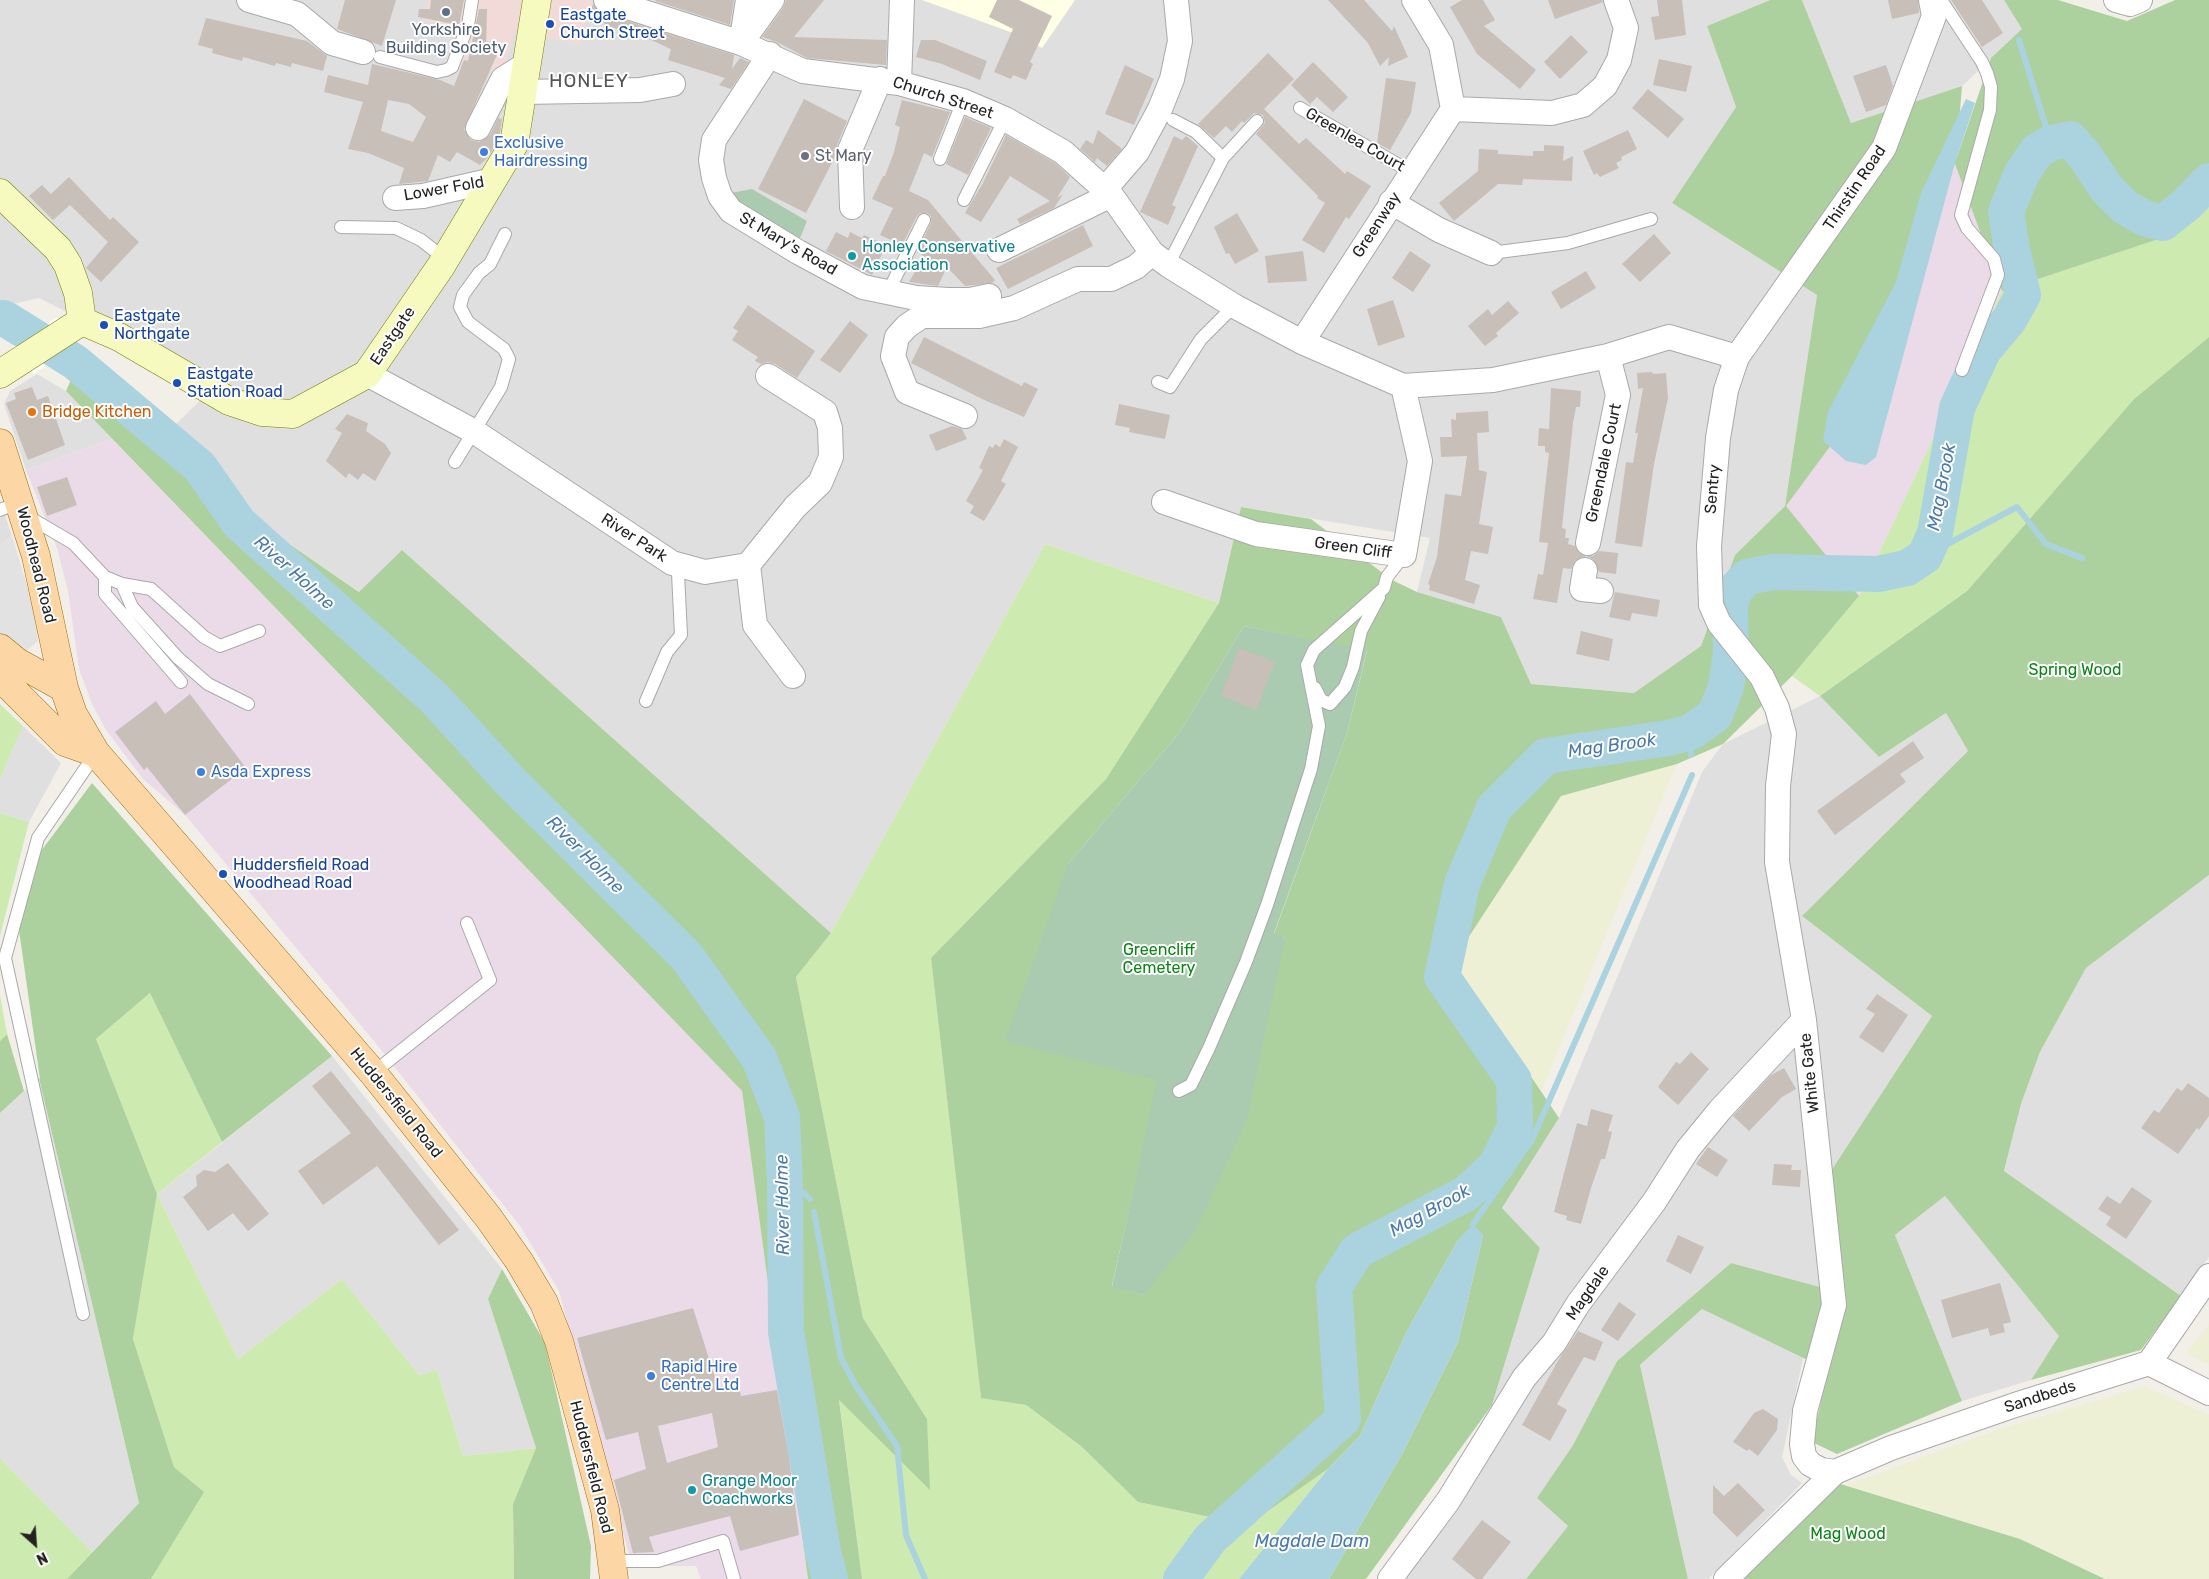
<!DOCTYPE html>
<style>
body{margin:0}
#map{position:relative;width:2209px;height:1579px;overflow:hidden;background:#f2efe9;font-family:Rubik,sans-serif}
canvas{display:block}
.north{position:absolute;left:10px;top:1519px;width:50px;height:50px;-webkit-text-stroke:4px #fff;paint-order:stroke;rotate:154deg;font-size:14px;font-weight:700;line-height:20px;text-align:center;color:#222}
.north::after{content:'';display:block;margin:auto;width:18px;height:22px;background:#222;clip-path:polygon(50% 0,100% 100%,50% 72%,0 100%)}
</style>
<div id="map">
<canvas width="2209" height="1579"></canvas>
<div class="north">N</div>
</div>
<script>
const g = document.querySelector('canvas').getContext('2d');
g.lineJoin = 'round';
function fill(path, color) {
  g.fillStyle = color;
  g.fill(path, 'evenodd');
}
function shape(rows) {
  const path = new Path2D();
  for (const r of rows) {
    path.moveTo(r[0], r[1]);
    for (let i = 2; i < r.length; i += 2) path.lineTo(r[i], r[i + 1]);
  }
  return path;
}
function strokePath(path, color, width, dash) {
  g.strokeStyle = color;
  g.lineWidth = width;
  g.lineCap = dash ? 'butt' : 'round';
  g.setLineDash(dash || []);
  g.stroke(path);
}
function label(font, color, halo, rows, align = 'center') {
  g.font = font + ' Rubik,sans-serif';
  g.lineWidth = 4;
  g.setLineDash([]);
  g.textBaseline = 'middle';
  g.strokeStyle = halo;
  g.fillStyle = color;
  for (const [text, x, y, turn = 0] of rows) {
    g.save();
    g.translate(x, y);
    g.rotate((+turn || 0) * Math.PI / 180);
    g.textAlign = isNaN(turn) ? turn : align;
    if (halo) g.strokeText(text, 0, 0);
    g.fillText(text, 0, 0);
    g.restore();
  }
}
fill(shape([
 [0,0,1770,0,1707,26,1736,107,1672,203,1817,295,1785,506,1735,555,1701,646,1635,693,1531,684,1501,617,1417,592,1430,538,1241,507,1219,603,1045,544,831,933,402,550,360,592,266,528,174,426,214,387,39,298,0,307],
 [1802,0,2004,0,2023,29,1962,86,1851,123],
 [37,374,66,391,112,439,26,470,4,404,10,391],
 [0,501,12,536,0,545],
 [1820,696,1879,757,1946,713,1968,751,1802,916,1932,1016,1814,1197,1820,1287,1731,1263,1617,1361,1573,1445,1537,1498,1568,1526,1526,1579,1403,1579,1464,1497,1540,1248,1502,1208,1559,1118,1702,772,1723,744],
 [23,726,61,763,29,822,0,813,0,779],
 [2209,875,2209,1257,2181,1296,2004,1172,2021,1104,2040,1052,2086,968],
 [332,1056,502,1269,488,1299,536,1448,463,1456,437,1370,419,1375,342,1279,238,1359,157,1194],
 [39,1078,139,1503,92,1552,0,1458,0,1113],
 [1945,1196,2060,1336,2031,1380,1962,1401,1895,1235],
 [1702,1309,1803,1358,1782,1457,1791,1475,1802,1483,1708,1579,1688,1579,1640,1365]
]), '#e0dfdf');
fill(shape([
 [428,0,593,0,580,45,515,30,503,73,461,63,470,30,423,20]
]), '#f2dad9');
fill(shape([
 [1955,163,2002,291,1859,596,1785,506,1851,418],
 [112,439,742,1091,808,1579,701,1579,696,1566,632,1566,559,1291,520,1226,374,1041,185,815,143,779,106,730,92,704,79,669,68,591,57,548,26,470]
]), '#ebdbe8');
fill(shape([
 [922,0,1075,0,1042,48,1016,34]
]), '#ffffe5');
fill(shape([
 [1677,764,1541,1092,1453,961,1561,796],
 [2209,1324,2209,1365,2186,1353],
 [2145,1386,2209,1415,2209,1579,2105,1579,2020,1539,1846,1485,2002,1428]
]), '#eef0d5');
fill(shape([
 [2209,199,2209,337,2134,399,1967,591,1820,696,1792,676,1859,596,2002,291,2162,238],
 [1045,544,1219,603,1106,779,931,958,981,1397,1026,1405,1082,1447,1138,1502,1248,1525,1328,1469,1239,1579,862,1579,839,1399,927,1419,863,1318,796,977,831,933],
 [0,704,23,726,0,779],
 [0,813,29,822,0,936],
 [150,993,222,1142,157,1194,238,1359,342,1279,419,1375,437,1370,463,1456,536,1448,513,1504,514,1579,151,1579,203,1492,174,1467,133,1339,157,1194,96,1039],
 [0,995,7,1034,0,1041],
 [0,1458,92,1552,67,1579,0,1579]
]), '#cdebb0');
fill(shape([
 [1770,0,1802,0,1851,123,1962,86,1956,160,1991,58,2022,29,2004,0,2058,0,2127,21,2175,0,2209,0,2209,199,2162,238,2002,291,1955,164,1851,418,1786,506,1859,596,1792,676,1723,744,1677,764,1561,796,1453,961,1559,1118,1502,1208,1540,1248,1492,1405,1366,1579,1329,1579,1402,1454,1458,1342,1483,1235,1458,1240,1406,1333,1360,1436,1328,1469,1248,1525,1138,1502,1082,1447,1026,1405,981,1398,931,958,1106,779,1219,603,1241,507,1311,519,1392,580,1417,592,1501,617,1531,684,1634,693,1701,646,1735,555,1785,506,1817,295,1672,203,1736,107,1707,26],
 [1244,626,1367,651,1347,733,1274,934,1285,938,1144,1295,1112,1286,1158,1080,1068,864,1180,732],
 [2209,337,2209,875,2086,968,2040,1052,2021,1104,2004,1171,2181,1296,2141,1350,2031,1380,2059,1336,1945,1196,1895,1235,1962,1401,1837,1454,1812,1442,1828,1370,1702,1309,1640,1365,1688,1579,1526,1579,1568,1526,1537,1498,1573,1445,1617,1361,1731,1263,1820,1287,1814,1197,1932,1016,1802,916,1968,751,1946,713,1879,757,1820,696,1967,591,2134,399],
 [84,351,174,426,266,528,359,592,402,550,831,933,796,977,863,1318,927,1419,930,1490,839,1400,862,1579,808,1579,742,1091,66,391],
 [92,783,332,1056,222,1142,150,993,96,1039,157,1194,133,1339,174,1467,204,1492,151,1579,67,1579,139,1503,39,1078,40,1079,19,930,41,851],
 [7,1034,24,1091,0,1113,0,1041],
 [502,1269,545,1343,591,1546,590,1579,514,1579,513,1504,536,1448,488,1299],
 [1834,1482,2020,1539,2105,1579,1738,1579]
]), '#add19e');
fill(shape([
 [752,189,807,221,800,238,736,208,725,194],
 [1244,626,1367,650,1347,733,1274,933,1285,938,1247,1119,1196,1230,1144,1295,1112,1287,1157,1080,1005,1041,1068,864,1180,732]
]), '#aacbaf');
fill(shape([
 [12,536,35,612,38,641,24,653,0,634,0,545]
]), '#e2e2e2');
fill(shape([
 [1966,99,1975,103,1955,163,1876,457,1866,465,1846,461,1823,441,1828,412,1896,282,1921,193],
 [1473,1224,1483,1235,1458,1342,1402,1454,1329,1579,1239,1579,1328,1469,1360,1436,1406,1333,1458,1240]
]), '#aad3df');
fill(shape([
 [57,317,76,344,34,374,14,346]
]), '#fff');
strokePath(shape([
 [2019,40,2051,143],
 [1925,556,2017,507,2046,544,2082,558],
 [1691,732,1691,755],
 [1496,1166,1508,1175],
 [785,1186,803,1192,810,1199],
 [814,1212,841,1358,856,1386,897,1446,906,1535,925,1579],
 [1473,1224,1532,1140,1692,775]
]), '#aad3df', 6);
strokePath(shape([
 [0,318,4,318,75,362,200,467,239,523,435,699,510,781,687,957,759,1058,782,1117,785,1186,786,1332,823,1552,830,1579],
 [1181,1579,1210,1539,1343,1419,1334,1287,1357,1251,1467,1193,1496,1166,1515,1127,1514,1080,1442,977,1462,884,1494,808,1546,756,1669,738,1691,732,1715,715,1726,687,1731,652,1730,606,1734,591,1747,577,1773,572,1878,574,1907,568,1925,556,1935,533,1957,408,1983,351,2009,320,2023,295,2012,250,2006,212,2022,173,2037,151,2051,143,2070,139,2085,156,2107,189,2125,207,2144,218,2163,223,2187,204,2209,181]
]), '#aad3df', 36);
fill(shape([
 [345,0,396,0,382,46,337,29],
 [431,0,464,0,459,25,418,17,419,9,430,9],
 [656,0,734,0,730,25,655,1],
 [786,0,824,0,794,37,887,40,886,65,807,58,777,42,762,37,783,8],
 [997,0,1019,0,1052,16,1030,62,1033,64,1026,80,1013,75,1011,79,994,72,1013,29,989,17],
 [1328,0,1364,0,1392,31,1394,26,1408,57,1388,66,1389,57,1380,66,1368,43],
 [1462,0,1483,0,1495,20,1484,26,1536,70,1520,89,1477,54,1450,7],
 [1548,0,1602,0,1603,2,1555,19],
 [1657,0,1682,0,1686,35,1655,40,1651,17,1659,16],
 [1888,0,1918,0,1919,13,1892,19],
 [1951,0,1982,0,2003,33,1982,47],
 [593,4,602,13,734,55,732,69,740,58,749,62,731,89,719,85,725,78,668,60,671,49,622,27,621,30,604,25,605,20,590,13],
 [479,9,487,9,486,48,499,50,464,129,471,140,479,142,490,135,498,118,502,119,499,139,488,157,480,165,457,152,450,162,438,155,428,181,399,184,404,168,368,153,348,149,363,102,324,92,328,75,368,85,372,64,440,80,454,86,464,60,468,61],
 [388,100,409,104,426,117,413,142,381,131],
 [206,18,307,41,327,56,323,71,292,63,291,67,276,63,275,66,243,57,242,61,212,53,213,49,198,45],
 [1571,35,1588,52,1560,79,1544,62],
 [921,40,935,40,987,61,980,80,942,64,916,57],
 [1268,53,1294,79,1264,109,1299,144,1306,138,1345,174,1347,171,1371,186,1349,219,1346,217,1324,253,1302,240,1325,203,1317,198,1318,196,1256,134,1265,123,1263,115,1254,113,1244,123,1242,121,1232,132,1226,126,1214,138,1198,124],
 [1659,59,1692,66,1686,92,1653,85],
 [1313,62,1348,97,1333,112,1317,97,1310,104,1291,85],
 [1125,65,1154,79,1134,125,1105,114],
 [1886,65,1893,86,1886,105,1866,112,1853,76],
 [1386,78,1416,82,1411,113,1390,150,1377,143],
 [1648,89,1684,119,1668,138,1632,108],
 [804,99,847,121,837,145,836,155,806,213,758,189],
 [902,100,950,112,932,157,924,153,909,191,928,200,966,246,965,248,967,247,995,280,992,283,965,286,947,267,938,286,909,282,924,256,917,252,931,223,931,216,927,213,920,213,917,216,902,245,880,235,893,208,872,199,883,176,885,176,894,152,900,127,895,125],
 [965,117,991,128,968,175,946,164],
 [1098,130,1122,149,1107,166,1097,158,1095,162,1080,149,1086,140,1093,144],
 [1628,130,1637,149,1621,157,1622,160,1616,163,1619,168,1600,177,1597,173,1594,175,1583,151],
 [1006,135,1055,163,1070,177,1057,198,1063,194,1054,208,1020,224,1017,219,1050,201,1010,176,981,222,965,213,983,183],
 [1174,136,1182,140,1186,136,1198,146,1172,205,1176,207,1168,225,1140,212],
 [1544,145,1564,146,1563,161,1573,156,1572,181,1523,179,1522,185,1498,184,1454,221,1439,203,1478,171,1479,149,1498,150,1498,154,1533,156,1533,151,1544,151],
 [69,177,110,220,113,217,139,242,101,282,86,268,108,242,70,205,53,220,29,196,42,185,51,194],
 [1237,213,1259,251,1235,264,1229,253,1226,254,1214,227],
 [1083,225,1093,246,1008,289,996,268],
 [836,232,848,238,850,232,862,238,864,235,886,245,872,275,826,251],
 [1654,234,1671,253,1640,282,1622,264],
 [1303,251,1307,281,1268,283,1265,256],
 [1410,251,1431,265,1413,292,1392,278],
 [1586,271,1596,288,1561,309,1551,292],
 [1393,300,1405,337,1378,346,1367,309],
 [1508,301,1519,313,1496,333,1498,336,1485,346,1468,326,1488,309,1492,315],
 [748,305,815,351,797,378,775,364,768,362,761,364,755,361,758,357,732,340,738,331,733,328],
 [850,321,868,335,840,373,820,360],
 [924,337,1022,386,1024,382,1038,389,1024,417,982,399,911,363],
 [1652,372,1653,374,1666,373,1668,398,1654,464,1642,547,1615,543,1626,462,1633,463,1638,433,1635,433,1643,388,1638,389,1637,373],
 [32,387,37,400,48,396,65,445,28,460,6,403,16,399,14,393],
 [1551,388,1581,391,1580,407,1576,407,1573,423,1562,528,1566,529,1565,538,1569,538,1568,544,1575,546,1579,553,1586,556,1575,561,1571,569,1563,568,1557,603,1533,599,1538,574,1543,575,1548,543,1539,542,1549,453,1545,452,1545,446,1538,446,1539,428,1549,429],
 [1119,404,1170,415,1165,439,1129,432,1130,428,1115,425],
 [1488,411,1489,432,1477,433,1479,470,1487,472,1479,524,1493,527,1488,554,1471,551,1465,580,1480,585,1474,604,1429,590,1430,585,1428,584,1437,557,1445,494,1461,496,1467,456,1441,457,1440,437,1452,437,1451,419,1456,420,1456,413],
 [347,414,368,423,366,431,385,444,391,453,375,481,363,473,358,480,349,473,346,478,326,461,342,433,335,429],
 [952,426,962,429,967,439,936,451,929,435],
 [1004,439,1018,447,1001,481,1006,484,984,521,970,513,974,506,966,501,983,470,979,468,989,446,993,448,995,444,1000,447],
 [67,477,77,505,47,516,37,487],
 [1599,551,1618,553,1616,574,1599,572,1594,560,1587,556,1593,556],
 [1615,592,1660,600,1657,617,1632,613,1630,621,1609,617],
 [1581,631,1613,639,1609,661,1576,654],
 [1239,648,1275,662,1256,710,1221,696],
 [190,694,246,768,185,815,147,767,144,770,115,732,156,701,165,714],
 [1913,741,1924,758,1900,774,1906,782,1835,835,1817,811],
 [1877,994,1908,1015,1883,1053,1859,1037,1875,1014,1866,1009],
 [1691,1052,1709,1069,1678,1105,1658,1087,1676,1062,1680,1064],
 [1784,1068,1796,1089,1782,1097,1749,1131,1733,1116,1771,1075],
 [331,1071,459,1230,439,1245,377,1166,323,1205,298,1171,351,1133,312,1086],
 [2188,1083,2209,1098,2209,1116,2199,1130,2197,1128,2178,1154,2141,1128,2154,1110,2159,1113,2177,1088,2182,1091],
 [1591,1109,1613,1115,1608,1131,1612,1132,1605,1159,1601,1159,1591,1188,1581,1224,1566,1220,1567,1216,1554,1212,1577,1123,1587,1126],
 [1708,1147,1728,1160,1717,1177,1696,1164],
 [228,1163,269,1214,248,1231,233,1213,208,1231,183,1197,197,1186,196,1176,204,1170,215,1172],
 [1774,1164,1792,1165,1791,1170,1801,1170,1800,1187,1772,1185],
 [2132,1187,2152,1201,2126,1239,2106,1225,2111,1217,2098,1209,2107,1196,2120,1204],
 [1678,1235,1704,1247,1691,1274,1666,1261],
 [2000,1283,2011,1322,2003,1324,2005,1332,1990,1336,1988,1328,1952,1338,1941,1300],
 [1619,1302,1636,1314,1618,1341,1601,1330],
 [693,1308,718,1387,738,1383,741,1396,777,1390,789,1458,799,1535,740,1551,730,1516,649,1537,654,1552,633,1553,614,1480,646,1469,638,1432,606,1440,577,1338],
 [712,1413,718,1447,667,1463,658,1426],
 [1578,1331,1603,1342,1595,1361,1584,1357,1557,1404,1567,1410,1550,1441,1522,1425,1559,1359],
 [1763,1409,1778,1419,1777,1430,1758,1456,1749,1449,1747,1451,1733,1442,1754,1413],
 [1738,1483,1765,1510,1737,1537,1713,1513,1713,1485,1724,1496],
 [1482,1520,1511,1542,1482,1579,1476,1579,1452,1559]
]), '#c7bfb8');
const lane = shape([
 [1941,0,1982,62,1987,73,1991,87,1990,110,1961,215,1967,228,1994,259,1998,275,1962,370],
 [380,57,437,72,446,70,452,67,468,25,472,0],
 [1300,108,1411,172],
 [1173,120,1196,132,1223,158],
 [940,159,963,101],
 [964,200,1005,119],
 [341,227,396,228,421,240,445,259],
 [1491,253,1568,243,1651,219],
 [1168,265,1223,158,1257,121],
 [888,292,924,220],
 [1158,382,1170,387,1201,339,1234,306],
 [455,462,501,387,509,359,504,349,468,322,460,307,463,295,479,273,490,264,505,234],
 [0,510,21,502],
 [27,516,73,543,105,577,122,584,151,589,204,637,220,646,259,631],
 [105,577,105,594,181,682],
 [122,584,132,607,178,658,208,684,248,704],
 [1315,688,1321,700,1330,704,1345,687,1353,667,1361,631,1379,597],
 [646,701,667,652,681,635,678,573,672,563],
 [373,1073,490,980,467,923],
 [1179,1091,1191,1085,1209,1048,1246,962,1267,905,1311,769,1319,726,1307,665,1314,650,1384,588,1387,577,1404,555],
 [83,1314,5,958,38,838,96,753],
 [612,1561,658,1561,723,1541,734,1579]
]);
const street = shape([
 [249,0,297,14,332,43,363,52],
 [606,0,741,43,803,71,899,83,963,101,1005,119,1063,152,1111,195,1152,253,1168,265,1234,306,1302,342,1403,386,1493,380,1608,356,1669,337,1737,357],
 [2116,0,2130,4,2140,0],
 [742,38,748,0],
 [741,43,772,0],
 [770,54,714,140,711,160,714,178,720,196,731,211,798,252,863,287,916,298,948,300,970,300,989,296],
 [899,83,902,0],
 [522,92,640,90,673,84],
 [1453,109,1552,113,1583,105,1605,86,1619,60,1626,28,1616,0],
 [478,128,503,79,527,64],
 [1105,189,1137,152,1160,109,1172,79,1180,41,1176,0],
 [395,198,423,196,493,180],
 [1391,202,1439,230,1491,253],
 [852,207,850,150,880,79],
 [999,250,1111,195],
 [1302,342,1453,109,1441,45,1414,0],
 [367,374,475,432,672,563,705,572,748,565,795,507,820,483,831,457,830,428,825,412,768,376],
 [965,416,907,392,893,356,897,337,907,326,922,316,979,316,1014,308,1078,279,1111,279,1136,267,1152,253],
 [1164,502,1256,534,1404,555,1420,461,1403,386],
 [1588,543,1618,395,1608,356],
 [748,565,755,625,793,676],
 [1585,570,1582,589,1601,591],
 [2149,1363,2209,1393],
 [1835,1472,1821,1470,1810,1464,1804,1456,1802,1444,1805,1411,1834,1305,1804,1020,1777,862,1778,786,1784,734,1777,708,1762,677,1719,623,1711,605,1709,546,1718,438,1726,390,1737,357,1884,148,1934,16,1931,0],
 [1390,1579,1448,1501,1524,1378,1554,1343,1578,1304,1654,1202,1688,1149,1720,1110,1804,1020],
 [1726,1579,1835,1472,1891,1448,2015,1405,2149,1363,2209,1276]
]);
const secondary = shape([
 [0,193,58,249,68,265,78,293,82,321],
 [0,374,82,321,119,337,229,401,262,412,293,414,367,374,441,266,514,144,537,0]
]);
const primary = shape([
 [0,443,36,556,64,688,73,714,96,753,373,1073,488,1217,519,1261,544,1303,559,1341,605,1510,614,1579],
 [0,648,17,662,64,688],
 [0,677,65,742,96,753]
]);
strokePath(lane, '#a9a9a9', 14);
strokePath(street, '#a9a9a9', 26);
strokePath(secondary, '#707d05', 29);
strokePath(primary, '#a06b00', 29);
strokePath(lane, '#fff', 12);
strokePath(street, '#fff', 24);
strokePath(secondary, '#f7fabf', 28);
strokePath(primary, '#fcd6a4', 28);
for (const [x, y, r, color] of [
 [446,12,5,"#5c6f8a"],
 [550,24,5,"#1a4fb4"],
 [484,152,5,"#3f7fe0"],
 [805,156,5,"#6b7280"],
 [852,256,5,"#0f9aa8"],
 [104,325,5,"#1a4fb4"],
 [177,383,5,"#1a4fb4"],
 [32,412,5,"#e8710a"],
 [201,772,5,"#3f7fe0"],
 [223,874,5,"#1a4fb4"],
 [651,1376,5,"#3f7fe0"],
 [692,1490,5,"#0f9aa8"]
]) {
  const dot = new Path2D();
  dot.arc(x, y, r, 0, 2 * Math.PI);
  g.fillStyle = color;
  g.fill(dot);
  strokePath(dot, '#fff', 2);
}
label('16px', '#164399', '#fff', [
 ["Eastgate",560,15],
 ["Church Street",560,33],
 ["Eastgate",114,316],
 ["Northgate",114,334],
 ["Eastgate",187,374],
 ["Station Road",187,392],
 ["Huddersfield Road",233,865],
 ["Woodhead Road",233,883]
], 'left');
label('16px', '#4e5e75', '#fff', [
 ["Yorkshire",446,30],
 ["Building Society",446,48]
]);
label('16px', '#222', '#fff', [
 ["Church Street",943,98,18],
 ["Greenlea Court",1355,140,30],
 ["Thirstin Road",1855,188,-56],
 ["Lower Fold",444,189,-10],
 ["Greenway",1377,225,-57],
 ["St Mary's Road",788,244,30],
 ["Eastgate",393,336,-56],
 ["Greendale Court",1604,463,-78],
 ["Sentry",1713,489,-85],
 ["River Park",634,538,33],
 ["Green Cliff",1353,548,8],
 ["Woodhead Road",36,565,76],
 ["White Gate",1810,1073,-96],
 ["Huddersfield Road",396,1103,51],
 ["Magdale",1588,1293,-55],
 ["Sandbeds",2040,1397,-18],
 ["Huddersfield Road",591,1467,76]
]);
label('16px', '#366cbe', '#fff', [
 ["Exclusive",494,143],
 ["Hairdressing",494,161],
 ["Asda Express",211,772],
 ["Rapid Hire",661,1367],
 ["Centre Ltd",661,1385]
], 'left');
label('16px', '#5b616d', '#fff', [
 ["St Mary",815,156]
], 'left');
label('16px', '#0d838f', '#fff', [
 ["Honley Conservative",862,247],
 ["Association",862,265],
 ["Grange Moor",702,1481],
 ["Coachworks",702,1499]
], 'left');
label('16px', '#c56008', '#fff', [
 ["Bridge Kitchen",42,412]
], 'left');
label('16px', '#0c8416', '#fff', [
 ["Spring Wood",2075,670],
 ["Greencliff",1159,950],
 ["Cemetery",1159,968],
 ["Mag Wood",1848,1534]
]);
label('italic 18px', '#4a7aab', '#fff', [
 ["Mag Brook",1942,487,-79],
 ["River Holme",294,573,42],
 ["Mag Brook",1612,746,-8],
 ["River Holme",585,855,45],
 ["River Holme",783,1205,-91],
 ["Mag Brook",1430,1211,-29],
 ["Magdale Dam",1312,1542]
]);
g.letterSpacing = '1px';
label('19px', '#555', '#fff', [
 ["HONLEY",589,82]
]);
g.letterSpacing = '0px';
</script>
